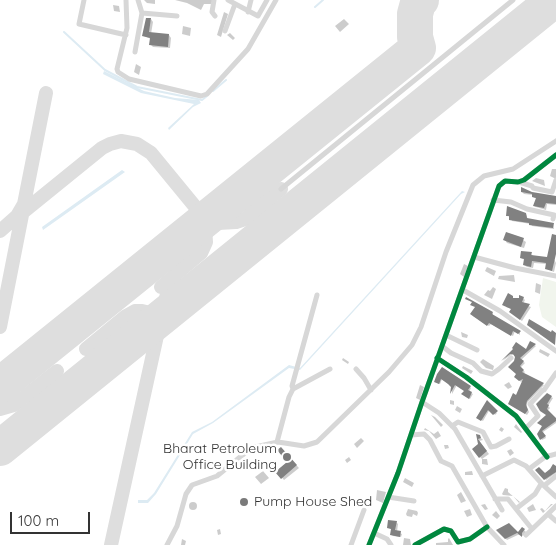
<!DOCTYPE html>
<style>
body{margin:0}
#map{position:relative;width:556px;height:545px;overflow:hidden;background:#fff;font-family:Quicksand,sans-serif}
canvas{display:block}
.scale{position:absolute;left:10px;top:512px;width:80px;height:22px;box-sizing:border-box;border:2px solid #333;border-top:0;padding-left:6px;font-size:15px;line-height:18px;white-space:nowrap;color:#333;-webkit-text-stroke:4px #fff;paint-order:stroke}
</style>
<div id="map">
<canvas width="556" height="545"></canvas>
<div class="scale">100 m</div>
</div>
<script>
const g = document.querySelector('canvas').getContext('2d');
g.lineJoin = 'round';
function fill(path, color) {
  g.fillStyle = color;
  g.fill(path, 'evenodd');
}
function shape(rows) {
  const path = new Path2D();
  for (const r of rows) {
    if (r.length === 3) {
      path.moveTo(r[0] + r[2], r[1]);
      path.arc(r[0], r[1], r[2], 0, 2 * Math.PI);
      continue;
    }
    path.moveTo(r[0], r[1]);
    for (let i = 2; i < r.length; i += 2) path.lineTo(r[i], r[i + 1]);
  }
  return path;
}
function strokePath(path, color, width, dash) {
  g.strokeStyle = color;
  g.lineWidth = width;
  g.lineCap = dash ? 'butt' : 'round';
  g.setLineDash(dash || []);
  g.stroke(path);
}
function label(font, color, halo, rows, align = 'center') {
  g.font = font + ' Quicksand,sans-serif';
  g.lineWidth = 5;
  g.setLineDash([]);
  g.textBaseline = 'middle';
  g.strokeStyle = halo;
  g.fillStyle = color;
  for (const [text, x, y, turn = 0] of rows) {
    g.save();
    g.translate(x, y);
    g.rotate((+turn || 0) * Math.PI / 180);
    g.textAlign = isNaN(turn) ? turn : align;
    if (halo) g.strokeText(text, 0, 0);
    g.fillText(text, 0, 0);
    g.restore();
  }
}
fill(shape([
 [543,278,556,282,556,327,542,317,539,305]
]), '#f1f5ed');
fill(shape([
 [104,71,144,91,175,98,199,100,201,103,193,107,169,130,168,128,194,104,141,93,103,74],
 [122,170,125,172,43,230,42,227],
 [462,191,465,192,461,194,300,370,289,368,213,423,193,434,156,494,148,503,138,503,138,500,147,500,154,493,192,432,212,422,289,365,300,368]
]), '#ddebf3');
fill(shape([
 [144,0,155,0,155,4,147,3],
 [175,0,213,0,211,4,204,4,201,10,187,3],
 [113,5,119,6,120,12,114,11],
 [224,12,228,14,221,37,217,35],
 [151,19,153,22,151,34,169,35,171,38,170,48,153,47,151,45,151,39,144,36],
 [344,19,349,24,340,32,335,26],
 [183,26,191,28,190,36,182,34],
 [230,33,235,38,233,40,227,35],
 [136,64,141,67,139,75,134,72],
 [552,169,556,169,556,179,550,176],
 [536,178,544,180,545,186,532,181],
 [522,192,556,197,556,205,547,204,546,210,536,207,534,206,537,199,533,197,533,195,524,194],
 [526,214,528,220,553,224,554,229,532,226,531,224,512,221,511,217,507,216],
 [505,240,523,240,526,242,524,248,507,243],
 [531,253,533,256,554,259,556,263,554,272,547,269,547,264,534,263,533,268,527,267,524,265,525,260,521,258],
 [464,264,468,266,464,277,460,274],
 [487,267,496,271,494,276,485,271],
 [514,275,515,282,498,279,499,276],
 [536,283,541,285,540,294,535,292],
 [493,287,496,289,492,299,484,295,488,290,490,291],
 [512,297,515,299,523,298,525,300,523,304,531,307,522,321,513,314,512,309,506,307],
 [467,299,493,313,493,316,520,332,520,335,515,331,513,336,491,324,489,326,473,316,476,307,473,303],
 [461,332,468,335,467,338,462,337],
 [531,343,536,346,521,360,525,363,520,368,525,372,523,374,544,385,527,403,527,407,529,412,527,415,511,405,517,396,524,380,521,382,517,378,518,374,515,355,511,355,502,361,514,349,527,351],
 [540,349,550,354,548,357,539,352],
 [343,358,349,362,348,364,342,360],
 [483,359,494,366,493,370,486,368,480,362],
 [463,366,473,371,471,374,462,368],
 [438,375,470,387,471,388,469,392,473,394,470,399,464,395,465,391,457,385,452,394,452,386,442,379,440,384,437,383],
 [509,382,512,387,508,389,504,385],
 [420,385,424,387,420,400,416,398],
 [551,397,553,398,548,406,550,408,547,411,556,420,556,423,543,432,546,438,542,440,538,434,548,415,541,410],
 [450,400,454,401,454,405,450,404],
 [487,402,497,413,495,415,490,409,483,421,478,418],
 [457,406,462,409,460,413,455,410],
 [431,415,435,417,443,425,441,427],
 [516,424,522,432,521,433,514,427],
 [501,427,504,429,502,432,499,430],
 [425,428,434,434,438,431,441,436,436,439,429,431,424,430],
 [478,436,482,439,483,440,479,441,489,454,482,459,487,459,488,465,482,464,482,459,480,457],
 [361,438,364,441,357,448,354,444],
 [444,445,448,445,449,448,445,449],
 [281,449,299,468,284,480,277,472,289,463],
 [511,449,514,453,510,456,507,451],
 [349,457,351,460,347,463,345,460],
 [556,467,556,473,546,480,537,470,545,475],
 [263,471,269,478,261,484,255,477],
 [472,471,473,475,465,475,465,472],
 [405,478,414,483,412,487,403,482],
 [505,488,508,489,508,492,520,502,519,503,513,496,503,495,502,494],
 [377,490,386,492,383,503,376,500],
 [461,492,466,501,461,503,457,495],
 [193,506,4],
 [485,504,488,509,485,510,481,505],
 [533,504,536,510,529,512,527,508],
 [551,504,553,504,543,513,540,509,542,508,545,511],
 [408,509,417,511,418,513,417,516,413,514,412,517,407,516,406,514],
 [470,509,472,515,467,517,464,511],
 [496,511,500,516,497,519,492,515],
 [396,522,398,524,397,532,402,534,401,537,393,536,392,535,393,530,389,528],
 [509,524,518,534,522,528,526,532,523,536,520,534,507,540,498,530],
 [220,529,221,534,218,535,217,530],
 [404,538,410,539,411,545,403,545],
 [449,538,453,545,436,545,436,543,448,542,448,539],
 [182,539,186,541,185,545,181,545]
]), '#0003');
strokePath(shape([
 [315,7,323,0],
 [64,32,105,70,137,87,202,100,207,96],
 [213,91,226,80]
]), '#ddebf3', 2);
strokePath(shape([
 [199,212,207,218,218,223,236,222,245,219,281,189],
 [12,221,102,148,110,144,121,141,137,144,151,153,197,209,202,217,205,228,206,242,201,253,161,287],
 [0,231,17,216,24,204,46,93],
 [160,322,169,286,174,278],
 [0,327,23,210],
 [86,349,126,316,135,311,142,311,150,313,160,322,111,545],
 [0,409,14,405,57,371]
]), '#dedede', 14);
strokePath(shape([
 [0,385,418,48,415,37,415,14,418,3,421,0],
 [0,448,554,0]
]), '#dedede', 36);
fill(shape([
 [146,18,151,18,149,32,169,34,168,47,149,45,150,38,142,36],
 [521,187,532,192,556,196,556,204,546,203,544,208,533,206,536,198,532,197,532,194,521,192],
 [507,206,526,213,527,218,554,223,553,228,529,225,529,223,509,220,509,216,506,216],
 [506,232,524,238,521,247,503,240],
 [552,234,556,235,556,254,552,271,545,269,546,263,532,261,531,267,523,265,524,259,520,258,521,251,532,252,531,255,547,257],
 [508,293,513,296,513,298,519,298,519,295,524,297,522,302,530,304,520,320,509,312,511,309,502,305],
 [466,297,493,312,492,314,521,331,518,334,513,331,511,336,489,323,487,326,470,314,475,307,470,305,472,302,465,299],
 [529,319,551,332,552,330,556,333,555,345,527,325],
 [530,341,536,344,520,358,524,361,520,366,524,370,522,372,544,383,527,401,526,405,528,410,525,414,508,404,513,393,516,395,523,379,519,381,514,377,516,374,508,367,514,361,515,357,513,354,510,354,501,361,513,349,512,348,516,342,526,349],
 [442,367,471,386,468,390,472,392,469,399,461,394,464,391,455,385,450,394,451,387,448,384,441,379,439,384,434,382,437,374],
 [547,393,552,396,547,404,549,405,547,409,556,418,556,421,542,431,546,436,540,440,537,434,542,426,537,423,546,415,540,411,536,404],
 [487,400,498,411,493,415,488,410,481,421,476,418],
 [476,434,480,435,481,438,478,439,487,451,479,458,472,449,478,444],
 [281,447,297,465,281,479,275,472,287,462,277,450],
 [553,464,556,466,556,472,544,480,535,470,539,467,545,473,550,469],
 [388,520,397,521,395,530,401,531,400,537,390,535,391,529,387,528],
 [509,523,518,532,522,527,525,529,522,533,522,537,517,533,505,539,496,530]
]), '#818181');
strokePath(shape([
 [84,0,79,24,126,35],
 [126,0,127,28,117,69,118,72,129,79,201,96,207,94,248,49,276,0],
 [214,0,212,12,215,16],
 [228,0,258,16,267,0],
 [248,12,251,0],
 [142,13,177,16],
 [225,31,235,4],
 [135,52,142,13,138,0],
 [519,182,532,186,533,188,552,192,556,180],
 [281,189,513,0],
 [493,200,511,202,527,209,554,215,553,219],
 [474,257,515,268,556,276],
 [463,290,500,311,556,351],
 [446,335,477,350],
 [442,346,451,353,473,363,481,371,492,374,499,369,511,358],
 [437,358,466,377,516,416,547,457],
 [356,369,364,378,371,390],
 [293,389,330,369],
 [422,402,439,413,455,429,502,510],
 [452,426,458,422,483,432,491,447,496,446,509,439],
 [526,428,538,416,530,404,543,390,544,390,556,373],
 [411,435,424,434,430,440,441,461,452,466,487,527,504,545],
 [277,442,289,397,293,389,292,386,317,295],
 [529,469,545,457,556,454],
 [482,476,514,460,526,466,542,484,556,497],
 [545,485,556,476],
 [388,497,414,501],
 [495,499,508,499,532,529],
 [556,506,548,514,556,521],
 [517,508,535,494,541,484],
 [374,533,387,539,391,545],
 [526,535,548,514],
 [167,545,177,526,186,494,192,485,217,476,245,453,255,447,278,442,304,446,317,442,389,372,412,345,421,327,446,252,473,185,484,176,513,169,556,141],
 [351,545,364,510],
 [369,545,398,473,422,402,499,186,505,181,518,182,524,180,556,155],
 [415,545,444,529,451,531,458,542,470,539,487,527]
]), '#d7d7d7', 5);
strokePath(shape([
 [437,358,466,377,516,416,547,457],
 [369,545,398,473,422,402,499,186,505,181,518,182,524,180,556,155],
 [415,545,444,529,451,531,458,542,470,539,487,527]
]), '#00873e', 5);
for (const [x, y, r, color] of [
 [287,457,5,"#7a7a7a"],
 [244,502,5,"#7a7a7a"]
]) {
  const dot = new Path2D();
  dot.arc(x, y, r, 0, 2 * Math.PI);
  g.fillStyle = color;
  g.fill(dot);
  strokePath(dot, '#fff', 2);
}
label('14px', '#333', '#fff', [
 ["Bharat Petroleum",277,449],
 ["Office Building",277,465],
 ["Pump House Shed",254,502,"left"]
], 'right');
</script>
